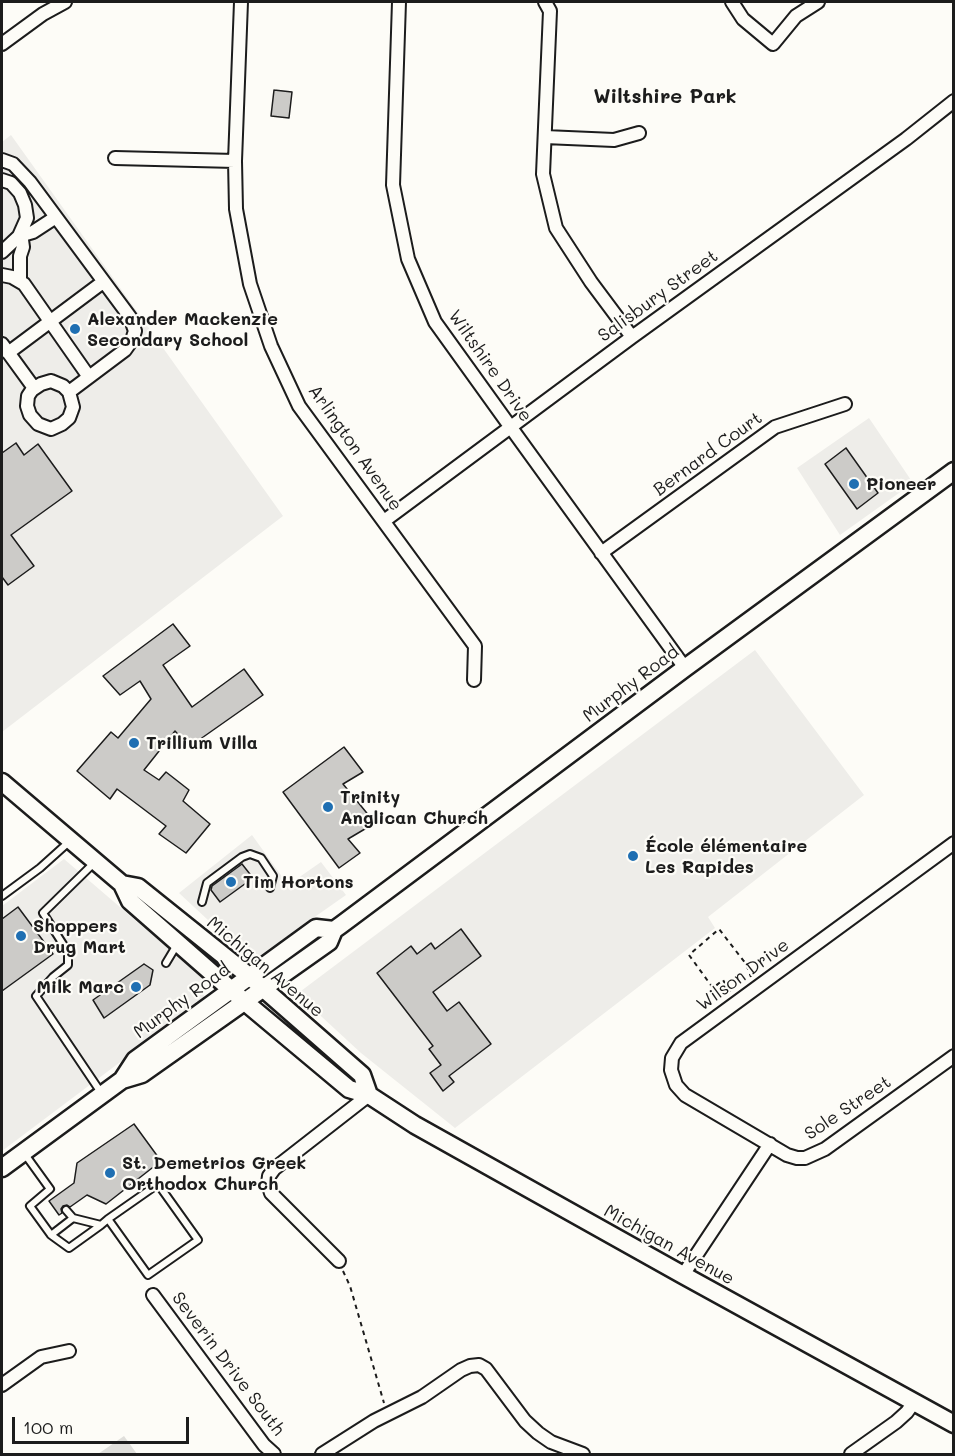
<!DOCTYPE html>
<meta charset="utf-8">
<style>
body{margin:0}
#map{position:relative;width:955px;height:1456px;overflow:hidden;background:#fdfcf7;font-family:Mali,sans-serif}
canvas{display:block}
.frame{position:absolute;inset:0;border:3px solid #1c1c1c;pointer-events:none}
.scale{position:absolute;left:12px;top:1417px;width:177px;height:27px;box-sizing:border-box;border:3px solid #1c1c1c;border-top:0;padding-left:8px;font-size:18px;line-height:21px;white-space:nowrap;color:#1c1c1c;-webkit-text-stroke:4px #fdfcf7;paint-order:stroke}
</style>
<div id="map">
<canvas width="955" height="1456"></canvas>
<div class="frame"></div>
<div class="scale">100 m</div>
</div>
<script>
const g = document.querySelector('canvas').getContext('2d');
g.lineJoin = 'round';
function fill(path, color) {
  g.fillStyle = color;
  g.fill(path, 'evenodd');
}
function shape(rows) {
  const path = new Path2D();
  for (const r of rows) {
    path.moveTo(r[0], r[1]);
    for (let i = 2; i < r.length; i += 2) path.lineTo(r[i], r[i + 1]);
  }
  return path;
}
function strokePath(path, color, width, dash) {
  g.strokeStyle = color;
  g.lineWidth = width;
  g.lineCap = dash ? 'butt' : 'round';
  g.setLineDash(dash || []);
  g.stroke(path);
}
function label(font, color, halo, rows, align = 'center') {
  g.font = font + ' Mali,sans-serif';
  g.lineWidth = 4.5;
  g.setLineDash([]);
  g.textBaseline = 'middle';
  g.strokeStyle = halo;
  g.fillStyle = color;
  for (const [text, x, y, turn = 0] of rows) {
    g.save();
    g.translate(x, y);
    g.rotate((+turn || 0) * Math.PI / 180);
    g.textAlign = isNaN(turn) ? turn : align;
    if (halo) g.strokeText(text, 0, 0);
    g.fillText(text, 0, 0);
    g.restore();
  }
}
fill(shape([
 [11,135,283,516,2,732,2,142],
 [869,418,913,483,840,535,797,468],
 [755,650,864,795,708,917,715,928,455,1128,361,1053,297,994],
 [252,835,288,885,321,862,346,895,252,961,179,893],
 [64,859,205,980,204,999,2,1151,2,906]
]), '#eeede9');
fill(shape([
 [124,1436,137,1454,98,1454]
]), '#e0dfdb');
const building = shape([
 [274,90,292,92,289,118,271,116,274,90],
 [16,443,24,455,38,444,72,491,11,535,34,566,8,585,2,577,2,453,16,443],
 [846,448,878,493,857,509,825,464,846,448],
 [173,624,190,646,163,665,192,707,244,669,263,695,189,747,175,731,144,770,159,780,166,772,189,790,183,801,210,824,186,853,159,834,166,826,117,789,110,799,77,771,111,732,118,738,151,699,140,681,120,695,103,676,173,624],
 [344,747,363,772,343,784,375,823,348,839,360,853,339,868,283,792,344,747],
 [242,864,253,878,220,902,211,890,212,886,242,864],
 [18,907,53,954,2,991,2,919,18,907],
 [461,929,481,956,433,992,447,1011,459,1002,491,1044,449,1076,454,1082,443,1091,430,1073,441,1065,429,1049,433,1046,377,973,411,946,417,954,431,943,435,949,461,929],
 [144,964,153,970,150,985,104,1018,93,1000,144,964],
 [134,1124,161,1161,106,1204,87,1195,70,1207,67,1205,63,1206,61,1209,62,1213,59,1215,49,1201,74,1183,77,1163,134,1124]
]);
fill(building, '#cccbc8');
strokePath(building, '#1c1c1c', 1.5);
const lane = shape([
 [95,862,43,913,68,952,68,965,53,977,36,996,102,1094],
 [2,896,40,868,70,841],
 [202,902,207,883,242,857,250,854,261,858,273,876,270,888],
 [166,963,178,943],
 [24,1153,50,1189,30,1206,51,1235,73,1218,101,1225,69,1248,51,1235],
 [66,1210,73,1218],
 [101,1225,108,1219,158,1184,198,1240,148,1275,108,1219]
]);
const street = shape([
 [241,2,235,161,236,209,250,284,271,346,299,406,475,646,474,680],
 [399,2,393,185,408,259,435,322,517,436,685,668],
 [545,2,550,11,543,174,556,228,591,282,632,337],
 [732,2,743,19,773,44,796,16,818,2],
 [2,44,43,14,65,2],
 [545,137,614,140,639,133],
 [115,158,235,161],
 [2,160,13,164,30,182,130,317,135,331,132,340,125,350,69,392],
 [2,180,11,183,20,193,25,205,27,218,19,236,2,252],
 [2,275,12,277,24,284,89,377],
 [20,281,20,256,23,247,22,240,19,236,33,232,56,217],
 [2,344,34,388],
 [8,353,103,282],
 [51,381,63,386,69,392,73,407,69,418,62,424,51,429,38,424,30,415,27,406,28,396,32,390,41,384,51,381],
 [384,521,632,337,906,139,954,101],
 [601,553,775,427,845,404],
 [954,843,681,1043,672,1058,671,1070,676,1085,685,1095,787,1155,797,1158,805,1158,825,1149,954,1056],
 [339,1261,271,1193,268,1184,269,1176,274,1169,369,1095],
 [683,1275,770,1144],
 [153,1295,264,1445,274,1454],
 [2,1385,41,1357,69,1351],
 [322,1454,374,1421,422,1397,461,1370,470,1366,479,1365,486,1369,525,1421,538,1433,551,1442,583,1454],
 [851,1454,896,1422,907,1412,914,1402]
]);
const secondary = shape([
 [2,782,122,884,130,901,245,1002,349,1089,369,1095,415,1125,683,1275,954,1424],
 [122,884,138,887,249,976,362,1075,369,1095],
 [122,1080,135,1060,316,928,334,930],
 [2,1168,122,1080,142,1074,329,942,334,930,341,925,685,668,954,471]
]);
strokePath(lane, '#1c1c1c', 10);
strokePath(street, '#1c1c1c', 16);
strokePath(secondary, '#1c1c1c', 21);
strokePath(shape([
 [730,992,723,980,713,988,689,955,719,929,746,964,751,977],
 [343,1271,350,1286,384,1403]
]), '#1c1c1c', 2, [4.5, 4.5]);
strokePath(lane, '#fdfcf7', 6);
strokePath(street, '#fdfcf7', 12);
strokePath(secondary, '#fdfcf7', 16);
for (const [x, y, r, color] of [
 [75,329,6,"#1f6fb2"],
 [854,484,6,"#1f6fb2"],
 [134,743,6,"#1f6fb2"],
 [328,807,6,"#1f6fb2"],
 [633,856,6,"#1f6fb2"],
 [231,882,6,"#1f6fb2"],
 [21,936,6,"#1f6fb2"],
 [136,987,6,"#1f6fb2"],
 [110,1173,6,"#1f6fb2"]
]) {
  const dot = new Path2D();
  dot.arc(x, y, r, 0, 2 * Math.PI);
  g.fillStyle = color;
  g.fill(dot);
  strokePath(dot, '#fdfcf7', 2);
}
label('18px', '#1c1c1c', '#fdfcf7', [
 ["Salisbury Street",658,296,-36],
 ["Wiltshire Drive",490,366,55],
 ["Arlington Avenue",355,448,55],
 ["Bernard Court",708,454,-36],
 ["Murphy Road",631,684,-37],
 ["Michigan Avenue",265,967,40],
 ["Wilson Drive",743,975,-36],
 ["Murphy Road",182,1001,-36],
 ["Sole Street",848,1108,-34],
 ["Michigan Avenue",669,1245,29],
 ["Severin Drive South",228,1364,53]
]);
label('bold 18px', '#1c1c1c', '#fdfcf7', [
 ["Alexander Mackenzie",87,319],
 ["Secondary School",87,340],
 ["Pioneer",866,484],
 ["Trillium Villa",146,743],
 ["Trinity",340,797],
 ["Anglican Church",340,818],
 ["École élémentaire",645,846],
 ["Les Rapides",645,867],
 ["Tim Hortons",243,882],
 ["Shoppers",33,926],
 ["Drug Mart",33,947],
 ["Milk Marc",124,987,"right"],
 ["St. Demetrios Greek",122,1163],
 ["Orthodox Church",122,1184]
], 'left');
label('bold 20px', '#1c1c1c', '#fdfcf7', [
 ["Wiltshire Park",665,97]
]);
</script>
